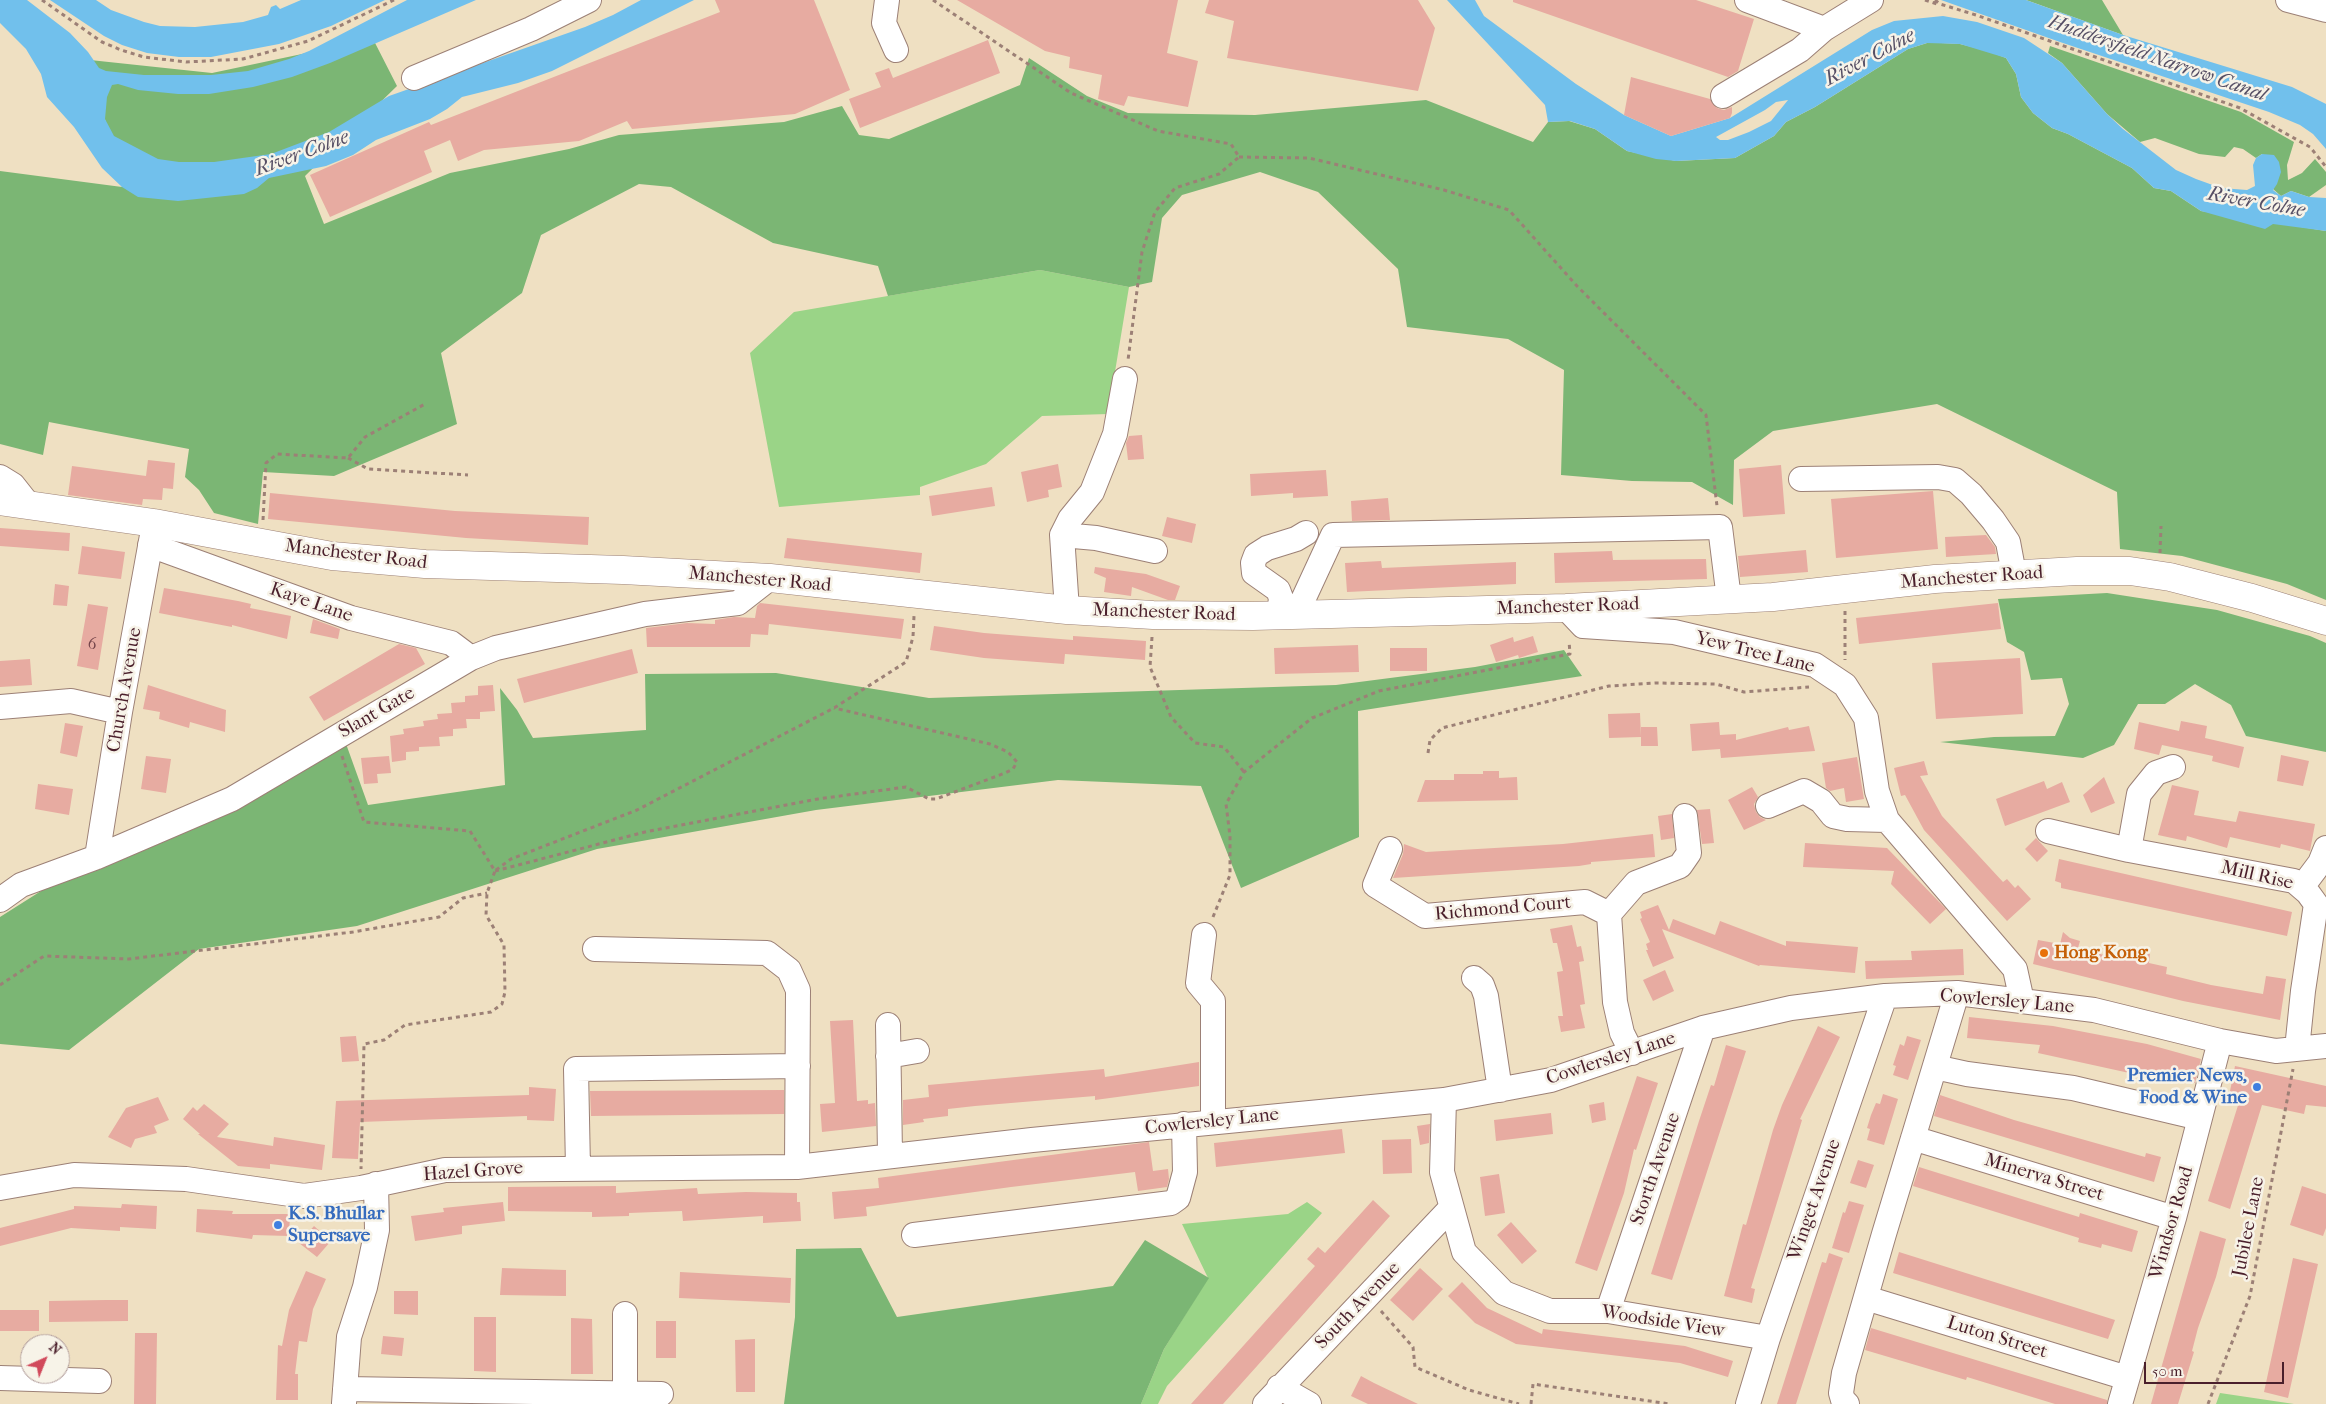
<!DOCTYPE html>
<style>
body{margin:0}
#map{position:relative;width:2326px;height:1404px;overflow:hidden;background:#efe0c2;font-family:"IM FELL French Canon",serif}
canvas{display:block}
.north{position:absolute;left:20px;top:1334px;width:50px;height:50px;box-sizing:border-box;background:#f7f3e8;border:1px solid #b29e9c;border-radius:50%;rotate:44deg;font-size:14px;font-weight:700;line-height:20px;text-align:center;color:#4a1f2b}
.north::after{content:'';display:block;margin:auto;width:18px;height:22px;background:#d1495b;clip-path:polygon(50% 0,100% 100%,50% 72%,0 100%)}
.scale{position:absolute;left:2144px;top:1362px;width:140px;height:22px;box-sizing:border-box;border:2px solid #4a1f2b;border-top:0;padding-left:6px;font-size:15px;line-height:18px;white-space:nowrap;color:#4a1f2b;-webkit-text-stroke:4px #f7f3e8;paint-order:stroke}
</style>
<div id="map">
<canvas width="2326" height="1404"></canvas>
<div class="north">N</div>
<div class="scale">50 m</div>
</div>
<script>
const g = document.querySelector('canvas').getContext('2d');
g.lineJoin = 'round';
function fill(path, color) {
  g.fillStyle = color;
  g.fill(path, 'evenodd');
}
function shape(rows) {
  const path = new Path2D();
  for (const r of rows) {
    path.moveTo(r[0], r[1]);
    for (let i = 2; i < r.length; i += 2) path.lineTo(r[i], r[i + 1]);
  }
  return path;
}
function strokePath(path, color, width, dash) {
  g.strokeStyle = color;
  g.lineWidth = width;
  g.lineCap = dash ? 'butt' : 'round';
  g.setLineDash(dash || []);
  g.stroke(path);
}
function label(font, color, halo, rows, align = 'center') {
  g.font = font + ' "IM FELL French Canon",serif';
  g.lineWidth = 5;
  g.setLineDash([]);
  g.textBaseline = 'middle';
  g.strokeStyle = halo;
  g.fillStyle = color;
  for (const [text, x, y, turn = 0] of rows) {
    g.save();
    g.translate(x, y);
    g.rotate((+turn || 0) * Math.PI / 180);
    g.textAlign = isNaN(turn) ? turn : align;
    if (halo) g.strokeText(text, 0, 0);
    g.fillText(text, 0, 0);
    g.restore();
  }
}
fill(shape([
 [1040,270,1129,287,1108,414,1042,416,986,464,920,487,920,495,779,507,750,353,794,312],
 [1307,1202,1322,1213,1167,1386,1158,1404,1141,1404,1164,1349,1208,1278,1182,1224,1288,1214],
 [2220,1393,2294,1404,2216,1404]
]), '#9ad487');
fill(shape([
 [2026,0,2102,0,2123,35,2040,5],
 [373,39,397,86,305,176,324,224,450,173,569,149,619,135,784,122,842,106,859,135,889,139,1020,85,1029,58,1087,96,1128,113,1255,115,1426,100,1533,142,1548,122,1569,121,1595,129,1627,151,1676,161,1735,158,1774,136,1786,122,1815,107,1908,49,1927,43,1941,43,1960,44,1988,51,2006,58,2016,74,2021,97,2033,113,2052,128,2068,134,2132,168,2154,188,2171,191,2201,211,2326,231,2326,600,2287,584,2182,556,2120,549,2117,492,1937,404,1773,431,1734,460,1733,505,1692,482,1632,481,1561,475,1564,370,1508,339,1407,327,1398,269,1318,192,1260,172,1182,195,1162,218,1152,282,1129,287,1040,270,888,296,878,266,773,243,671,187,639,184,541,235,522,293,441,353,457,424,334,476,263,472,258,524,214,513,199,490,185,477,189,449,49,422,43,455,0,444,0,171,122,187,90,60,212,73],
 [2050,46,2241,112,2294,142,2287,165,2288,180,2302,173,2315,159,2326,172,2326,185,2309,197,2291,191,2281,196,2273,189,2262,154,2256,158,2243,149,2234,147,2225,157,2199,154,2155,138,2140,142,2107,114,2062,63,2048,53],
 [2107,593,2217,610,2310,636,2326,643,2326,752,2246,736,2231,705,2195,684,2165,704,2138,704,2114,745,2083,758,1940,742,1994,737,2055,736,2069,704,2062,678,2031,680,2024,652,2007,642,1998,599],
 [1564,650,1582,676,1358,711,1359,837,1241,888,1201,786,1058,780,816,810,597,849,357,926,199,949,69,1050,0,1044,0,917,60,879,345,741,368,805,505,785,500,688,517,710,533,738,646,730,645,674,776,673,929,698,1336,685,1475,667],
 [1145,1240,1209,1278,1164,1349,1141,1404,784,1404,795,1317,796,1249,861,1248,897,1317,1113,1286]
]), '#7bb674');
fill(shape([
 [0,0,27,0,70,33,88,52,99,68,106,71,144,75,211,75,248,71,289,59,309,51,407,0,476,0,330,63,292,77,253,87,209,94,178,94,138,90,118,84,112,85,107,97,105,119,114,136,158,159,179,162,214,162,271,154,329,132,389,96,585,27,613,15,641,0,694,0,552,71,518,83,462,97,447,109,430,119,376,140,353,155,326,166,269,178,257,188,244,194,178,201,138,197,122,187,102,168,74,127,47,97,41,74,26,49,0,23],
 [50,0,96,0,111,10,144,22,160,26,195,27,243,22,268,15,271,7,276,5,280,9,301,0,385,0,331,26,279,44,211,57,179,57,147,53,122,45,104,36],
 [1447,0,1475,0,1484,16,1576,84,1624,115,1671,136,1730,118,1872,30,1894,21,1943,16,1977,22,2024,38,2062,63,2107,114,2123,129,2176,170,2196,179,2221,188,2247,190,2255,186,2253,165,2256,158,2262,154,2274,155,2279,162,2281,172,2277,184,2273,190,2281,196,2291,191,2309,197,2326,198,2326,231,2273,224,2265,229,2201,211,2171,191,2154,188,2132,168,2068,134,2052,128,2033,113,2021,97,2016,74,2006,58,1960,44,1927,43,1908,49,1815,107,1786,122,1774,136,1735,158,1676,161,1656,159,1627,151,1595,129,1570,121,1548,122,1545,105],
 [1788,100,1771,121,1749,132,1728,140,1720,140,1716,137,1765,110,1776,102],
 [1941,0,2026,0,2123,35,2292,87,2326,104,2326,149,2313,134,2300,125,2269,112,2060,42]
]), '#71c0ec');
fill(shape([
 [715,0,814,0,850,90,795,114,632,129,627,121,579,141,484,150,458,161,450,140,424,151,432,172,330,217,310,175,429,122,431,125,720,12],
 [957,0,1178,0,1167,53,1198,61,1188,107,1128,96,1124,106,1098,99,1102,75,1069,68,1070,57,1045,51],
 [1209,0,1418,0,1435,28,1418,91,1227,58,1234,21,1205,13],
 [1513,0,1696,0,1754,19,1738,71,1728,77,1513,2],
 [988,40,1000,73,860,128,849,99,881,87,875,73,889,68,893,78],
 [1631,77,1710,99,1717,108,1724,110,1732,107,1732,113,1730,118,1671,136,1624,115],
 [1142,435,1144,459,1128,460,1126,443,1129,436],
 [148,460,175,463,173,489,163,488,162,500,143,499,142,505,68,495,72,466,146,476],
 [1058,464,1062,487,1048,490,1049,497,1027,502,1021,472],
 [1781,465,1785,514,1743,517,1739,469],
 [1326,470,1328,496,1293,498,1293,493,1251,496,1250,474],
 [992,487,995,506,932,516,929,496],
 [1933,491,1938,549,1836,558,1831,499],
 [270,493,455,511,589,517,588,545,466,538,268,519],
 [1388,498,1390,520,1352,521,1351,501],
 [1167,517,1196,524,1192,543,1162,536],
 [0,528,70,533,69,551,0,546],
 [1986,535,1995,547,1996,554,1946,557,1945,537],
 [787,538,922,553,920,573,784,558],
 [82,546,125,552,121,579,78,574],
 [1806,550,1808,572,1740,577,1738,556],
 [1612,551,1613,560,1706,559,1707,579,1555,583,1554,553],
 [1381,561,1382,568,1516,562,1516,584,1347,592,1345,563],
 [1095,567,1146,574,1180,586,1175,600,1168,600,1132,587,1131,596,1104,592,1106,578,1094,573],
 [55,584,69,586,67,606,53,605],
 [164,588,238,601,251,604,250,608,291,616,287,639,232,625,232,627,159,613],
 [760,603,904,619,901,639,769,624,768,635,751,634,750,647,647,647,646,628,687,623,715,624,715,620,734,617,755,618,757,606],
 [1998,603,2001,629,1859,644,1856,618],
 [88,604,108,607,98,670,77,666],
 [313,619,340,629,338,639,310,633],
 [934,626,984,633,1073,640,1073,636,1146,641,1145,660,1065,654,1064,664,984,658,930,650],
 [1533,636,1538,652,1519,658,1518,655,1496,662,1490,645,1513,637,1514,642],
 [399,644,416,648,425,664,324,721,309,697],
 [1358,645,1359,672,1275,674,1274,648],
 [1390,648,1427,648,1427,671,1390,671],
 [632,649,638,673,524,703,517,679],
 [2020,658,2023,714,1936,719,1932,663],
 [30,659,32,685,0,687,0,661],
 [148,685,226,710,225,732,190,722,189,728,159,719,160,712,143,709],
 [493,685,495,711,480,712,480,719,466,719,467,728,453,729,453,736,439,737,440,746,419,747,419,751,406,752,406,760,392,762,390,736,404,734,403,729,424,726,423,721,438,719,437,714,452,713,451,703,465,702,465,696,478,695,478,686],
 [1640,713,1641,737,1609,738,1608,714],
 [2181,721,2207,726,2205,738,2244,747,2239,768,2212,761,2213,756,2162,745,2159,755,2134,749,2139,722,2179,731],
 [1719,722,1720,735,1736,734,1736,740,1788,727,1789,730,1809,726,1815,751,1721,758,1720,749,1692,751,1690,724],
 [65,723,83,726,77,757,60,753],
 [1641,727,1657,727,1658,746,1641,746],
 [2281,755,2309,761,2303,786,2277,781],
 [146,756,171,759,166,793,141,789],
 [389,756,391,773,377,774,378,783,364,784,361,758],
 [1857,757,1864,799,1846,802,1844,788,1830,791,1826,788,1822,763],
 [1924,761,1928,775,1920,776,1942,816,2003,882,2007,879,2015,888,2018,885,2031,899,2007,921,1924,830,1905,795,1901,796,1894,768],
 [1483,771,1499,771,1499,778,1517,777,1518,800,1417,802,1425,780,1454,780,1454,774,1483,774],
 [2104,777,2115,803,2091,813,2083,795],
 [2044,781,2047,789,2062,782,2070,802,2005,826,1996,799],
 [38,784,73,789,69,815,35,809],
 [2172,785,2199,791,2194,815,2236,822,2239,811,2315,824,2310,851,2281,844,2280,848,2230,837,2227,848,2187,836,2186,841,2158,835],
 [1752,787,1758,797,1754,804,1756,812,1760,817,1766,820,1744,830,1728,800],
 [1710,809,1714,843,1702,844,1697,810],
 [1672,814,1674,838,1661,840,1658,816],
 [1653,834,1655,857,1591,862,1591,864,1579,866,1393,878,1403,854,1404,844,1426,852,1563,844],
 [2036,838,2048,851,2037,862,2025,849],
 [1805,843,1887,848,1946,909,1930,924,1891,884,1894,871,1803,867],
 [2059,859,2292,912,2287,936,2061,888,2061,883,2055,881],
 [1658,905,1669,930,1673,919,1715,935,1720,921,1786,946,1786,941,1858,947,1855,973,1760,965,1759,966,1662,929,1674,958,1653,967,1646,950,1648,950,1646,944,1650,942,1640,919,1642,918,1640,912],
 [1572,925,1577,947,1581,946,1584,961,1579,962,1585,1004,1580,1005,1585,1028,1561,1032,1558,1016,1563,1016,1557,972,1563,971,1557,943,1553,943,1550,929],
 [2063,932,2070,938,2080,941,2078,948,2115,958,2116,954,2133,958,2135,950,2150,954,2149,963,2167,967,2166,974,2211,985,2263,994,2266,976,2286,979,2280,1020,2183,1001,2033,964,2038,940,2060,944],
 [1963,949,1964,975,1866,979,1865,961,1912,960,1911,951],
 [1665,970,1674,991,1653,1001,1643,980],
 [1969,1017,2053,1026,2147,1044,2201,1059,2195,1083,2144,1070,2143,1076,2038,1053,2040,1045,1967,1038],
 [853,1020,857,1101,868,1100,868,1104,875,1103,876,1126,822,1132,820,1104,835,1103,830,1021],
 [1818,1026,1840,1037,1800,1119,1802,1120,1751,1288,1755,1289,1752,1303,1724,1296,1743,1224,1746,1225,1773,1130,1782,1105],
 [356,1036,359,1061,342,1062,340,1037],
 [1907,1036,1921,1040,1908,1080,1893,1075,1896,1066,1893,1065,1900,1044,1904,1046],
 [1726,1045,1746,1051,1672,1280,1651,1274,1699,1121,1711,1085,1714,1086],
 [1199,1062,1199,1086,1095,1100,1095,1096,975,1106,948,1109,948,1116,923,1119,924,1122,903,1125,903,1100,929,1097,928,1085,1104,1069,1105,1077],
 [2235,1066,2326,1086,2326,1107,2306,1105,2304,1114,2262,1105,2230,1209,2208,1201,2240,1099,2229,1096],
 [1637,1076,1658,1083,1636,1150,1634,1149,1624,1193,1597,1271,1575,1263],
 [529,1087,556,1089,554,1121,527,1120,527,1116,360,1122,358,1159,332,1158,336,1101,529,1095],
 [784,1090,784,1114,591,1116,590,1091],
 [1883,1094,1898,1099,1884,1145,1867,1140,1870,1129,1867,1128,1871,1115,1876,1103,1880,1104],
 [1940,1095,2014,1120,2145,1157,2146,1153,2161,1157,2154,1182,1934,1116],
 [158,1097,169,1120,154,1126,157,1133,135,1139,131,1148,108,1137,126,1108],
 [1604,1102,1606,1120,1592,1123,1589,1105],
 [204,1104,229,1124,217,1137,273,1146,274,1137,325,1145,322,1170,270,1164,270,1169,238,1166,198,1134,200,1134,183,1119,193,1107,197,1111],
 [1551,1113,1553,1134,1496,1141,1494,1120],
 [1430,1124,1429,1143,1420,1145,1417,1126],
 [1342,1129,1345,1153,1216,1167,1214,1143],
 [1411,1139,1412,1173,1383,1174,1382,1140],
 [1149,1142,1153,1171,1168,1169,1169,1179,1167,1187,1138,1191,1135,1172,1011,1187,866,1207,867,1216,834,1219,832,1192,879,1188,878,1178],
 [1858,1160,1874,1165,1866,1188,1850,1183],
 [1919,1167,2079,1217,2080,1213,2138,1231,2132,1252,2102,1244,2101,1248,2078,1242,2079,1238,1913,1186],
 [1499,1174,1505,1213,1485,1216,1480,1177],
 [616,1186,616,1193,697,1188,698,1194,746,1192,797,1193,797,1202,800,1202,801,1221,763,1223,763,1216,683,1221,682,1211,629,1213,629,1216,592,1217,592,1212,508,1211,508,1187],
 [2302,1186,2326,1194,2326,1228,2323,1236,2290,1225],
 [1373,1200,1390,1216,1300,1318,1223,1404,1191,1404,1315,1266,1307,1259,1318,1247,1325,1253],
 [1849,1201,1864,1205,1849,1253,1832,1248,1843,1212,1845,1213],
 [503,1202,505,1221,462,1226,462,1234,415,1241,411,1216,444,1212,443,1208],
 [122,1204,157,1206,156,1229,120,1227,120,1231,71,1228,0,1246,0,1228,74,1209,74,1206,121,1208],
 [197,1209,233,1211,232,1214,290,1214,289,1236,253,1235,252,1239,196,1232],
 [1511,1222,1537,1251,1522,1264,1497,1235],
 [314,1226,331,1241,317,1257,299,1243],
 [2200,1231,2226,1239,2216,1277,2198,1328,2192,1351,2194,1352,2178,1404,2151,1404],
 [1899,1252,2115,1320,2108,1339,1893,1273],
 [1829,1253,1843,1258,1796,1404,1777,1404,1822,1262,1826,1263],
 [2293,1258,2318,1264,2288,1398,2264,1392],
 [502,1268,566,1270,566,1296,500,1295],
 [1420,1268,1443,1289,1413,1321,1390,1300],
 [306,1271,326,1279,313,1309,307,1342,299,1341,295,1374,298,1374,298,1400,276,1400,278,1345,282,1346,289,1310],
 [680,1272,791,1278,790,1303,679,1298],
 [1462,1282,1487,1308,1542,1334,1543,1329,1685,1346,1733,1361,1728,1377,1680,1363,1516,1344,1475,1323,1448,1296],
 [394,1291,418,1291,418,1315,394,1314],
 [106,1300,128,1300,128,1321,49,1322,49,1301],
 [0,1310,39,1310,39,1331,0,1331],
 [474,1317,496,1317,496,1372,474,1371],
 [571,1318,592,1319,593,1374,571,1374],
 [656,1321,676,1321,676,1358,656,1358],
 [1871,1328,2107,1400,2107,1404,2055,1404,1967,1377,1966,1380,1865,1350],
 [135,1333,157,1333,156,1404,134,1404],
 [383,1336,404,1338,402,1356,381,1354],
 [755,1339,755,1392,736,1392,735,1340],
 [1361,1376,1374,1383,1418,1404,1368,1404,1351,1396]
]), '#e7aba1');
const minor = shape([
 [887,0,884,23,896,50],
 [1747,0,1824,29,1871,0],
 [2288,0,2326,10],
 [414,78,531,29,589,0],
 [1723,96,1800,50,1824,29],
 [0,477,13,485,28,504],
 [1801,479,1938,477,1955,480,1971,494,1993,520,2008,542,2014,574],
 [1062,535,1096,538,1155,551],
 [150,545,351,618,451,643,471,658],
 [1566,608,1583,626,1674,632,1815,665,1845,685,1866,718,1877,791,1887,820,2015,969,2022,1001],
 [1067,610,1062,535,1070,519,1092,492,1115,434,1125,379],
 [1279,615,1281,598,1278,590,1254,573,1253,563,1256,555,1267,548,1296,539,1306,533],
 [1296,615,1333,535,1720,527,1729,599],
 [0,707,71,701,120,712],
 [1768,806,1804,791,1821,801,1833,816,1847,819,1887,820],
 [2048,831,2129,850,2294,881,2308,893,2316,904,2303,991,2297,1049],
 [1390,849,1375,885,1425,916,1585,902,1609,914,1615,1002,1622,1033,1632,1053],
 [2129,850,2139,794,2156,773,2173,767],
 [97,857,120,712,153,530],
 [2302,887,2320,863,2326,848],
 [0,900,21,885,97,857,232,799,471,658,496,648,645,614,738,603,770,578],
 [1609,914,1636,883,1680,866,1689,853,1685,816],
 [1204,935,1198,983,1213,1001,1213,1122],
 [595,949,767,953,789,970,798,990,797,1167],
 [1474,978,1482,985,1486,996,1500,1090],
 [888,1025,890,1155],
 [888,1056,917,1051],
 [1935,1067,1967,1074,2073,1088,2200,1118],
 [1444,1100,1442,1172,1464,1252,1504,1293,1550,1311,1608,1311,1768,1338],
 [1913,1138,2174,1218],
 [578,1168,576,1069,798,1066],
 [0,1188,74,1175,186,1179,304,1196,361,1188,445,1170,797,1167,1032,1140,1444,1100,1551,1080,1703,1028,1791,1008,1885,996,1957,993,2094,1010,2220,1041,2276,1051,2326,1046],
 [914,1235,1171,1203,1178,1198,1185,1172,1184,1124],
 [1866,1298,2127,1378],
 [1608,1311,1703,1028],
 [0,1378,99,1381],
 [1279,1387,1309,1404],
 [345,1389,661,1394],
 [625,1394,625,1314],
 [344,1403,349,1337,365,1287,377,1230,376,1184],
 [1265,1404,1451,1208],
 [1748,1404,1768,1338,1885,996],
 [1847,1404,1843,1400,1841,1393,1844,1373,1884,1234,1957,993],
 [2120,1404,2174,1218,2220,1041]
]);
const major = shape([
 [0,501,154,523,332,556,425,564,623,570,770,578,1067,610,1153,615,1253,616,1566,608,1773,597,1935,579,2077,571,2130,571,2170,577,2252,598,2326,621]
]);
strokePath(minor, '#9c8076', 26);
strokePath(major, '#9c8076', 29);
strokePath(shape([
 [42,0,102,42,121,50,144,57,186,62,243,59,308,41,394,0],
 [933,0,1071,93,1158,131,1231,144,1239,157,1219,174,1175,188,1155,212,1142,252,1128,360],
 [1925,0,1937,4],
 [1935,0,1940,4,1976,15,2240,108,2310,147,2326,167],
 [1239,157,1309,158,1444,190,1509,210,1577,286,1706,415,1717,506],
 [348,458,368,469,468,475],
 [263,520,266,463,277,454,348,458,365,437,425,404],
 [2160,553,2161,526],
 [1845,611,1845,660],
 [1152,637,1150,667,1171,717,1195,743,1224,747,1244,772],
 [1428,753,1430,740,1442,728,1609,686,1656,683,1716,684,1744,692,1809,687],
 [342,756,364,822,470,831,495,871,487,893,486,915,504,945,505,992,502,1004,491,1012,405,1025,384,1040,364,1044,361,1169],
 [496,870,511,859,637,810,834,708,906,662,913,637,914,616],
 [495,871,645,832,818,799,906,787,929,799,936,799,1005,773,1013,769,1017,762,1008,752,990,744,834,708],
 [1213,917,1230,875,1230,836,1226,804,1244,772,1312,718,1379,691,1570,654,1569,641],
 [0,985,44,956,129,959,353,932,439,917,463,898,487,893],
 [1381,1311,1413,1347,1415,1367,1469,1390,1519,1404],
 [1531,1404,1533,1384,1670,1404],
 [2208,1404,2250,1296,2293,1069]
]), '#9c8076', 3, [4, 4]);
strokePath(minor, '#fff', 24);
strokePath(major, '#fff', 28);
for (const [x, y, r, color] of [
 [2044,953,5,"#e8710a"],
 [2257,1087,5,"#3f7fe0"],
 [278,1225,5,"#3f7fe0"]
]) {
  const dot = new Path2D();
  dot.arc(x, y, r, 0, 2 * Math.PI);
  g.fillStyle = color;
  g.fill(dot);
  strokePath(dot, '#f7f3e8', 2);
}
label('16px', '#714248', null, [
 ["6",92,645]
]);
label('19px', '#4a1f2b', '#f7f3e8', [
 ["Manchester Road",356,555,7],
 ["Manchester Road",1972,578,-4],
 ["Manchester Road",760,580,5],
 ["Kaye Lane",311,603,19],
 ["Manchester Road",1568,607,-2],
 ["Manchester Road",1164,613,2],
 ["Yew Tree Lane",1755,653,14],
 ["Church Avenue",125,690,-80],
 ["Slant Gate",377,713,-30],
 ["Mill Rise",2257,876,13],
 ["Richmond Court",1503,909,-5],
 ["Cowlersley Lane",2007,1002,5],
 ["Cowlersley Lane",1611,1059,-18],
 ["Cowlersley Lane",1212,1122,-6],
 ["Storth Avenue",1656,1169,-71],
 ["Hazel Grove",473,1172,-4],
 ["Minerva Street",2044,1178,17],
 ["Winget Avenue",1815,1200,-71],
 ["Windsor Road",2172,1223,-74],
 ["Jubilee Lane",2249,1227,-79],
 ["South Avenue",1358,1306,-46],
 ["Woodside View",1663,1322,9],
 ["Luton Street",1997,1338,17]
]);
label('bold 19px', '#c56008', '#f7f3e8', [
 ["Hong Kong",2054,953]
], 'left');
label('bold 19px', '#366cbe', '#f7f3e8', [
 ["Premier News,",2247,1076],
 ["Food & Wine",2247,1098],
 ["K.S. Bhullar",288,1214,"left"],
 ["Supersave",288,1236,"left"]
], 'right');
label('italic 20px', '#564f65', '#f7f3e8', [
 ["River Colne",1870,58,-28],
 ["Huddersfield Narrow Canal",2157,59,19],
 ["River Colne",302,154,-20],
 ["River Colne",2256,203,10]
]);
</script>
